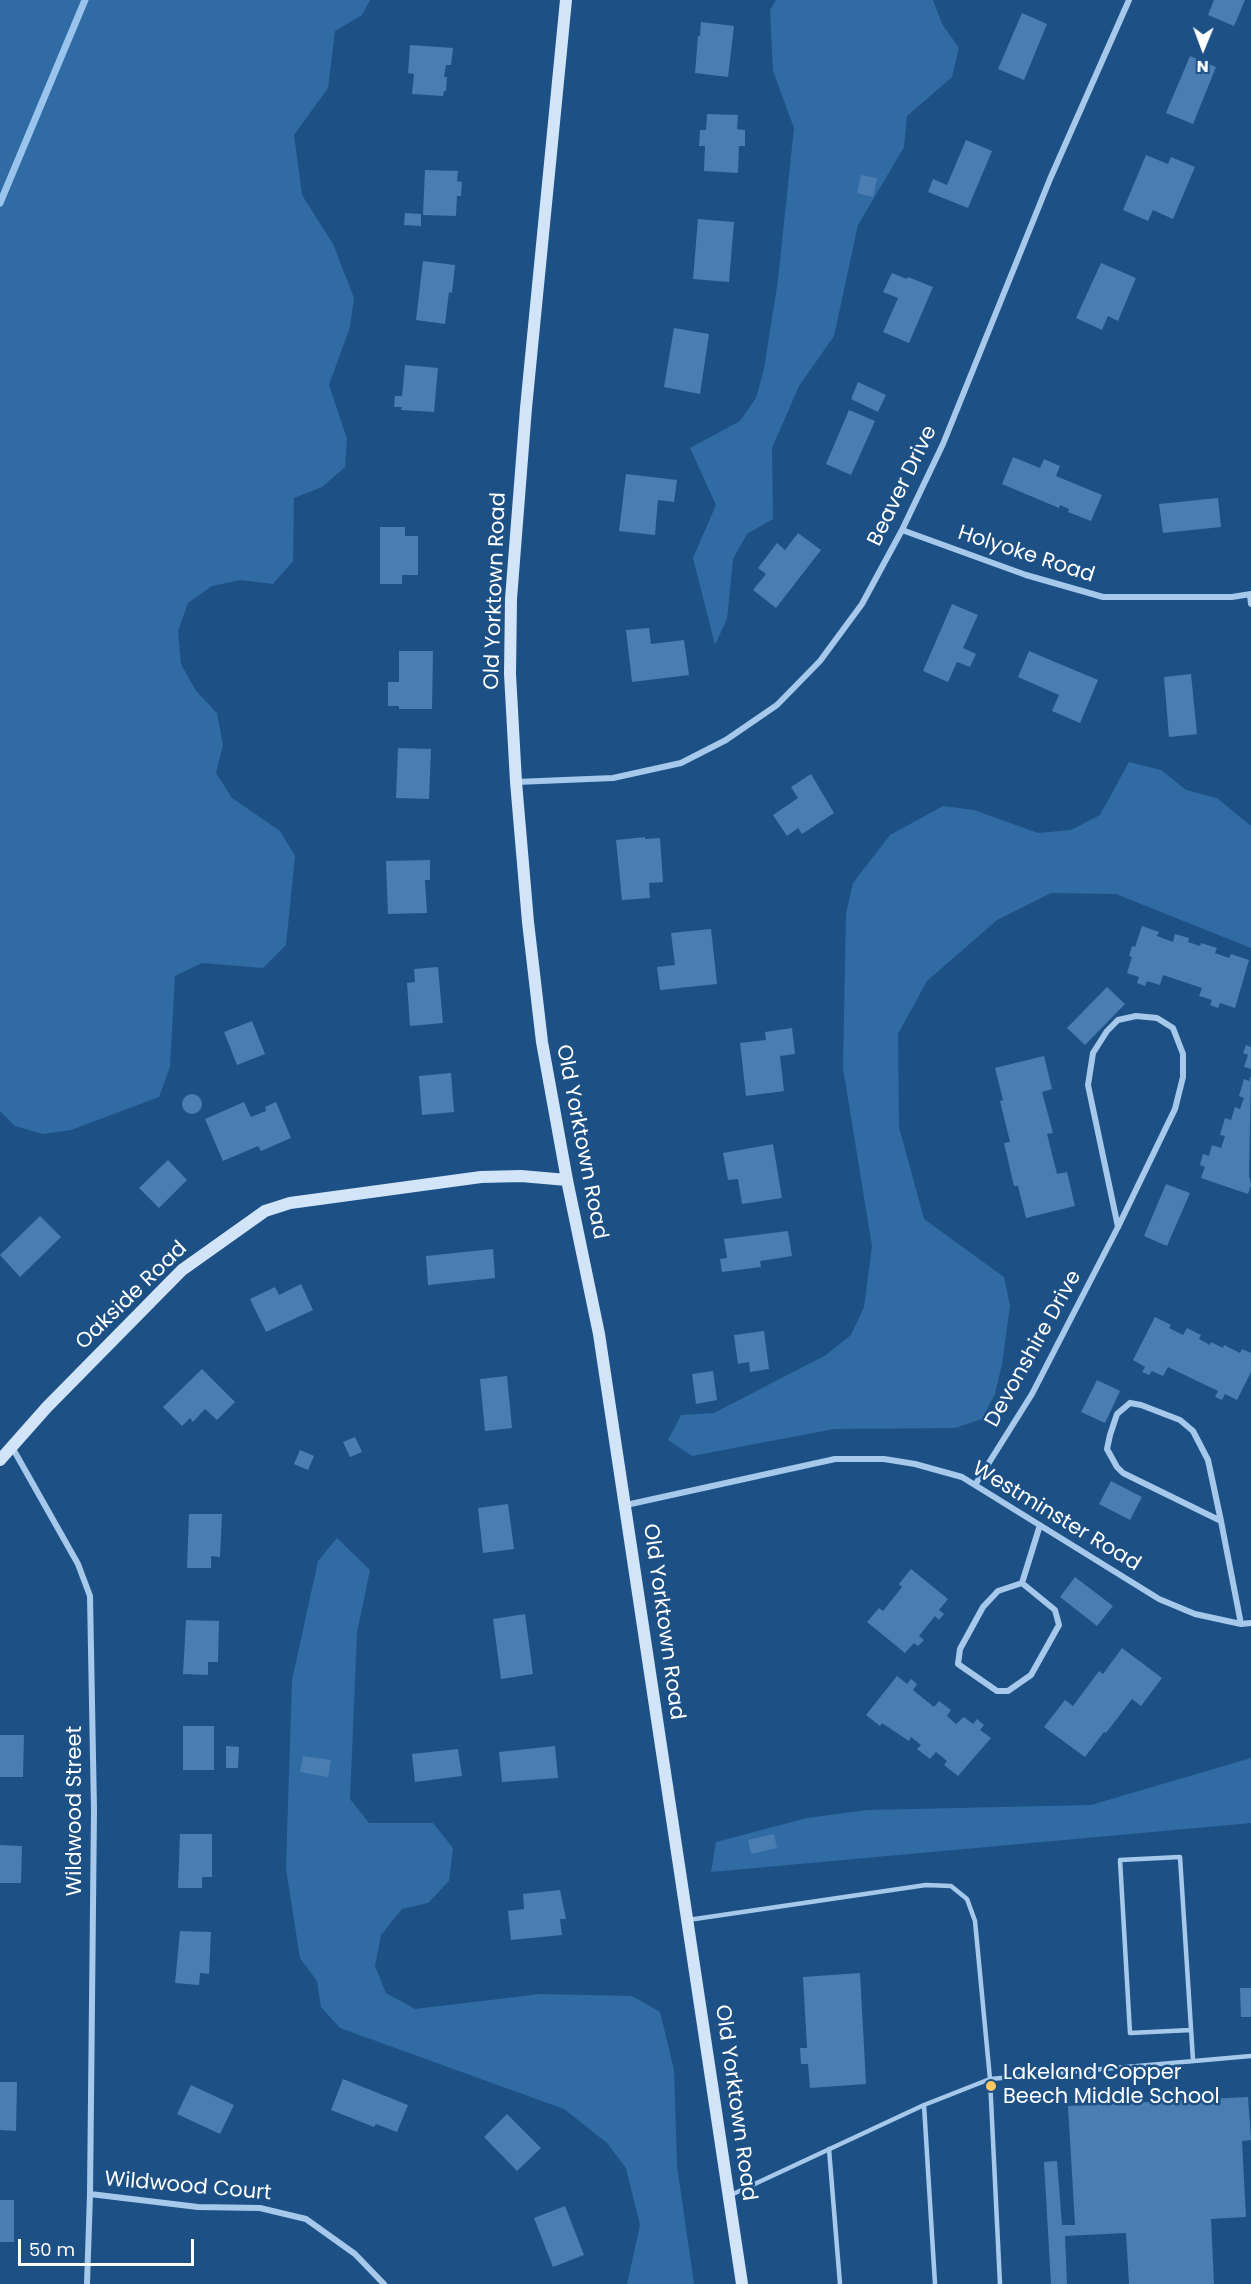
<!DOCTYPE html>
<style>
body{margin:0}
#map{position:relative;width:1251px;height:2284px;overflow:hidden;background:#1d5186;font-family:Poppins,sans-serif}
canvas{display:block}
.north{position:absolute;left:1173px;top:18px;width:60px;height:60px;-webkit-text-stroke:4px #1d5186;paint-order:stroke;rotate:181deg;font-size:16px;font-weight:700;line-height:24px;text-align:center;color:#fff}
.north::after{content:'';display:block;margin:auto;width:21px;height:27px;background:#fff;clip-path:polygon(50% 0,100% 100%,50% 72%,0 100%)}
.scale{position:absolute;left:18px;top:2239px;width:176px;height:27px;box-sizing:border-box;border:3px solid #fff;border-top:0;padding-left:8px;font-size:18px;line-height:21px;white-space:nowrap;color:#fff;-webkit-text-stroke:4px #1d5186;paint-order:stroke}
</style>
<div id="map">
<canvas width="1251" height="2284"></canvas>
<div class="north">N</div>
<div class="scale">50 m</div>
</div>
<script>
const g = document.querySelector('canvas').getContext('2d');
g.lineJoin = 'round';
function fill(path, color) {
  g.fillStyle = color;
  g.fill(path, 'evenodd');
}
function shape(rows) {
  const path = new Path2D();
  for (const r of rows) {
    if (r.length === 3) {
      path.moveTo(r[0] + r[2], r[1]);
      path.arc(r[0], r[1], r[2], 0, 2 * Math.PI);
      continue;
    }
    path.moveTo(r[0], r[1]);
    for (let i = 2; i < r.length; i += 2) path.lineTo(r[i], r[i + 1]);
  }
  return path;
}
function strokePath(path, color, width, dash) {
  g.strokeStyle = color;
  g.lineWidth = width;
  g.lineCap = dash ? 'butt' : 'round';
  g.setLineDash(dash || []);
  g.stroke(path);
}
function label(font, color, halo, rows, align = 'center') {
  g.font = font + ' Poppins,sans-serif';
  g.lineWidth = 5;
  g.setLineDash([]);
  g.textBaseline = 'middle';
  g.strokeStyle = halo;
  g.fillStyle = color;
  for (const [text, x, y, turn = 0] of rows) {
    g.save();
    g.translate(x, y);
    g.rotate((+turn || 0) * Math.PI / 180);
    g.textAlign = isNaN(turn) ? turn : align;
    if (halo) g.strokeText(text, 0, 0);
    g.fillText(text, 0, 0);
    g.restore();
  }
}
fill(shape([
 [0,0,370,0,362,15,335,31,328,88,294,135,302,195,333,244,354,298,350,327,329,385,347,439,345,467,322,487,294,498,293,561,273,584,240,580,212,586,188,603,178,631,181,664,196,691,217,713,223,745,216,773,232,798,280,831,295,856,286,945,263,968,202,963,175,976,170,1067,159,1097,71,1130,43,1134,15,1126,0,1111],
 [776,0,933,0,942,24,959,48,952,77,907,116,904,147,858,225,834,336,799,386,772,448,773,519,747,534,733,559,727,619,715,645,693,558,716,505,690,448,740,421,756,398,764,369,778,280,794,128,773,71,770,10],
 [1129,762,1161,770,1186,790,1217,798,1251,826,1251,948,1116,894,1051,893,997,920,927,981,898,1034,899,1127,924,1219,1004,1277,1010,1306,1002,1364,995,1394,982,1419,955,1428,834,1429,692,1456,668,1440,681,1415,714,1413,826,1355,851,1335,864,1307,872,1246,843,1068,846,913,853,883,890,835,943,806,974,810,1038,833,1071,830,1100,815],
 [337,1538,370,1570,357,1633,350,1799,369,1823,433,1823,453,1848,449,1881,428,1903,402,1909,381,1935,375,1966,386,1993,415,2009,540,1994,632,1996,660,2012,674,2070,677,2166,694,2284,627,2284,640,2225,626,2168,607,2143,564,2109,340,2028,321,2007,317,1981,300,1958,286,1869,292,1680,318,1561],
 [1251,1758,1251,1823,711,1872,716,1842,807,1818,868,1810,1091,1805]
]), '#306ba4');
strokePath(shape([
 [0,203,85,0]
]), '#99c4ed', 7);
fill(shape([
 [1214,0,1245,0,1234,26,1208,15],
 [1022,13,1047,24,1024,80,998,69],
 [701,22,734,26,728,77,695,73,698,36,700,36],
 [410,45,453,48,451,65,446,65,444,77,447,77,446,91,444,91,443,96,412,94,414,74,408,73],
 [1190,56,1216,67,1193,124,1166,113],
 [707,114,738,115,737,129,745,130,745,146,739,146,738,173,704,171,705,146,699,146,700,130,706,130],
 [966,140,992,151,968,208,928,192,933,179,947,185],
 [1146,155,1168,164,1171,157,1195,167,1173,219,1153,210,1148,221,1123,210],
 [425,170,458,171,457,181,462,182,461,196,457,196,456,216,423,215],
 [861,175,877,178,873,197,857,193],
 [405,213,421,214,421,226,404,225],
 [698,219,734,222,729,282,693,279],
 [423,261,455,265,452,293,449,292,445,324,416,320],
 [1101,263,1136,278,1118,321,1108,316,1102,330,1076,318],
 [892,273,907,279,908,277,933,287,909,343,883,332,898,298,883,292],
 [674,328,709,334,700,394,664,387],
 [405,365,438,368,434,412,401,410,402,407,394,407,395,396,402,396],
 [858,382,886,395,878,412,851,399],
 [849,410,875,421,851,475,826,464],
 [1013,457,1040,468,1044,459,1060,466,1056,476,1102,495,1091,521,1068,512,1069,509,1060,505,1059,508,1002,484],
 [626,474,677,480,674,502,658,500,655,535,619,531],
 [1218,498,1221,527,1163,533,1159,504],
 [380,527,405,527,405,536,418,536,418,575,402,575,402,584,380,584],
 [798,533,821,550,776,608,753,590,766,574,758,568,777,543,785,550],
 [952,604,978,615,963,648,976,654,970,667,957,662,948,682,923,671],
 [649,628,651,644,684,640,689,675,632,682,626,630],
 [399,651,433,651,432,709,399,709,399,706,388,706,388,682,399,682],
 [1029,651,1098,680,1080,723,1052,711,1059,695,1018,677],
 [1191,674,1197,734,1169,737,1164,677],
 [398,748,431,749,429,799,396,798],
 [811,774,834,813,802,834,798,828,787,836,773,815,798,798,791,787],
 [645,837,645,839,660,838,663,882,649,883,650,898,622,900,616,840],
 [430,860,430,880,425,880,427,913,388,914,386,861],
 [1142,926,1159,932,1157,936,1173,942,1175,934,1189,938,1188,942,1200,946,1201,943,1217,948,1215,953,1229,958,1231,954,1249,960,1235,1008,1220,1003,1218,1008,1210,1005,1212,1000,1199,996,1202,988,1163,975,1160,985,1147,981,1145,986,1137,983,1139,977,1127,973,1132,957,1129,956,1132,946,1135,947],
 [711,929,717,984,660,990,657,967,675,965,671,933],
 [438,967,443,1023,410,1026,407,983,415,982,414,969],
 [1107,987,1125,1004,1085,1045,1067,1028],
 [252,1021,265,1054,237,1065,224,1032],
 [792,1028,795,1054,780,1056,784,1091,746,1096,740,1043,766,1040,765,1032],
 [1246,1045,1251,1047,1251,1069,1244,1067,1248,1055,1243,1053],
 [1044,1056,1052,1089,1042,1092,1053,1133,1047,1134,1057,1174,1067,1172,1075,1206,1026,1218,1018,1186,1014,1186,1004,1143,1010,1142,1000,1101,1003,1100,995,1068],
 [451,1073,454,1112,422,1115,419,1076],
 [1251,1076,1249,1175,1251,1185,1248,1194,1201,1178,1205,1167,1200,1165,1203,1154,1209,1156,1212,1145,1221,1148,1225,1136,1220,1135,1225,1118,1231,1120,1235,1107,1240,1109,1244,1098,1239,1096,1244,1079,1249,1081],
 [192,1104,10],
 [244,1102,251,1117,266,1111,265,1107,276,1102,291,1138,261,1151,258,1146,223,1161,205,1119],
 [773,1144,782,1198,742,1204,738,1179,728,1180,723,1153],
 [168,1160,187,1180,159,1208,139,1188],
 [1166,1184,1190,1193,1167,1246,1144,1236],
 [40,1216,61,1237,20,1277,0,1255],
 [788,1231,792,1256,760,1261,761,1267,722,1272,720,1259,727,1258,724,1239],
 [493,1249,495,1278,428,1285,426,1256],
 [301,1284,313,1310,266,1332,250,1299,275,1287,279,1295],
 [1155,1317,1171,1325,1169,1328,1183,1335,1187,1328,1201,1335,1199,1339,1210,1345,1211,1342,1223,1348,1224,1345,1240,1353,1242,1349,1251,1353,1251,1372,1237,1400,1225,1394,1222,1400,1215,1397,1218,1391,1168,1367,1163,1376,1152,1371,1149,1375,1142,1372,1145,1367,1133,1360],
 [764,1331,769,1369,750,1372,749,1362,738,1364,734,1335],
 [202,1369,235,1402,217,1420,205,1409,193,1422,190,1418,182,1426,163,1407],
 [713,1371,717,1400,696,1404,692,1374],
 [507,1376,512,1428,485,1431,480,1379],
 [1097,1380,1120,1391,1105,1423,1081,1412],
 [355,1437,362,1452,350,1457,343,1442],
 [300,1450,314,1456,308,1470,294,1464],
 [1111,1481,1142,1497,1130,1520,1099,1504],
 [508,1504,514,1549,483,1553,478,1508],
 [189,1514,222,1514,220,1557,211,1556,211,1568,187,1568],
 [911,1569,948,1599,939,1610,944,1614,939,1620,935,1616,919,1636,924,1640,918,1646,914,1643,905,1653,867,1622,879,1608,883,1611,902,1587,899,1584],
 [1075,1577,1113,1606,1097,1626,1060,1597],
 [525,1614,533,1674,501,1679,493,1619],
 [186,1620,219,1621,218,1662,208,1662,208,1675,183,1674],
 [1122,1648,1162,1678,1141,1706,1132,1699,1106,1733,1104,1732,1085,1757,1044,1727,1065,1700,1073,1706,1099,1671,1103,1674],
 [897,1676,907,1684,911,1679,917,1684,913,1690,934,1707,939,1701,951,1710,947,1716,956,1724,964,1717,973,1724,977,1719,984,1725,980,1730,991,1738,958,1776,944,1765,947,1761,936,1752,930,1759,917,1749,921,1745,911,1737,909,1741,882,1723,880,1726,866,1715],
 [183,1726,214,1726,214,1770,183,1770],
 [0,1735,24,1735,23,1777,0,1777],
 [226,1746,239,1747,238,1768,226,1768],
 [555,1746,558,1778,502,1782,499,1752],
 [458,1749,462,1776,415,1782,412,1754],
 [303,1756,331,1760,328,1777,300,1772],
 [180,1834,212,1834,212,1877,202,1877,202,1888,178,1888],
 [774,1834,777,1848,751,1854,748,1840],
 [0,1845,22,1846,21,1883,0,1883],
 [560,1890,566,1919,560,1919,562,1935,511,1940,508,1911,524,1909,523,1894],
 [180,1931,211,1932,209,1974,200,1973,199,1985,175,1983],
 [860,1973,866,2084,810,2088,808,2064,801,2064,800,2048,807,2048,803,1977],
 [1240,1988,1251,1988,1251,2017,1241,2017],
 [343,2079,408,2105,397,2132,376,2124,374,2127,331,2110],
 [0,2082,17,2082,16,2131,0,2130],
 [191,2085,234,2105,220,2134,177,2114],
 [1248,2097,1251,2140,1242,2141,1246,2217,1211,2219,1214,2284,1129,2284,1126,2233,1065,2236,1067,2284,1051,2284,1044,2162,1057,2161,1062,2225,1075,2225,1068,2106],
 [507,2114,541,2148,517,2171,484,2137],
 [0,2200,14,2200,14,2242,0,2242],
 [565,2206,584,2255,553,2267,534,2218]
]), '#4a7db1');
strokePath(shape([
 [688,1920,926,1885,951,1886,967,1899,975,1921,990,2079,1251,2056],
 [1191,2030,1130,2033,1120,1860,1180,1857,1193,2060],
 [924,2105,935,2284],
 [829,2149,840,2284],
 [731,2195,924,2105,990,2079,1000,2284]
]), '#a6c9eb', 4.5);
strokePath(shape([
 [902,530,1026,575,1103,597,1232,597,1251,594],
 [1250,595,1251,604],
 [516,782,613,778,681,763,726,740,777,705,820,661,862,604,902,530,943,444,1050,179,1129,0],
 [1130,1403,1141,1405,1180,1420,1193,1431,1208,1460,1221,1521,1123,1473,1117,1467,1107,1449,1110,1435,1117,1414,1130,1403],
 [12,1447,78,1564,90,1596,94,1810,90,2194,87,2284],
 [975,1485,1032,1394,1118,1227,1175,1109,1183,1077,1183,1054,1173,1028,1157,1018,1136,1016,1118,1020,1107,1031,1093,1053,1088,1085,1118,1227],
 [626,1505,835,1459,884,1459,915,1464,962,1477,1159,1599,1195,1614,1241,1624,1251,1623],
 [1221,1521,1241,1624],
 [1022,1583,1055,1610,1059,1625,1031,1675,1008,1691,997,1691,958,1664,960,1649,983,1607,998,1591,1022,1583],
 [1022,1583,1040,1525],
 [90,2194,198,2207,260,2208,306,2219,355,2254,384,2284]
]), '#a6c9eb', 6);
strokePath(shape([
 [566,0,526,408,511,599,510,674,516,782,528,922,542,1042,567,1180,599,1334,742,2284],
 [0,1460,47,1407,182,1270,265,1211,290,1203,481,1177,521,1176,567,1180]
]), '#d1e4f8', 12);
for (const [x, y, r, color] of [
 [991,2086,6,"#fac764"]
]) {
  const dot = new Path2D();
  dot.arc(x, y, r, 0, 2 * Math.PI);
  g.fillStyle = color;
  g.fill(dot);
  strokePath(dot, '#1d5186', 2);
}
label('21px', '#fff', '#1d5186', [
 ["Beaver Drive",903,486,-64],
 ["Holyoke Road",1026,555,18],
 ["Old Yorktown Road",496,591,-88],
 ["Old Yorktown Road",581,1142,79],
 ["Oakside Road",132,1296,-44],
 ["Devonshire Drive",1034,1349,-61],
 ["Westminster Road",1056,1517,31],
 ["Old Yorktown Road",663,1622,82],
 ["Wildwood Street",76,1811,-90],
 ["Old Yorktown Road",735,2103,82],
 ["Wildwood Court",188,2187,5]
]);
label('21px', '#fff', '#1d5186', [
 ["Lakeland Copper",1003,2074],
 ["Beech Middle School",1003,2098]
], 'left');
</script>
